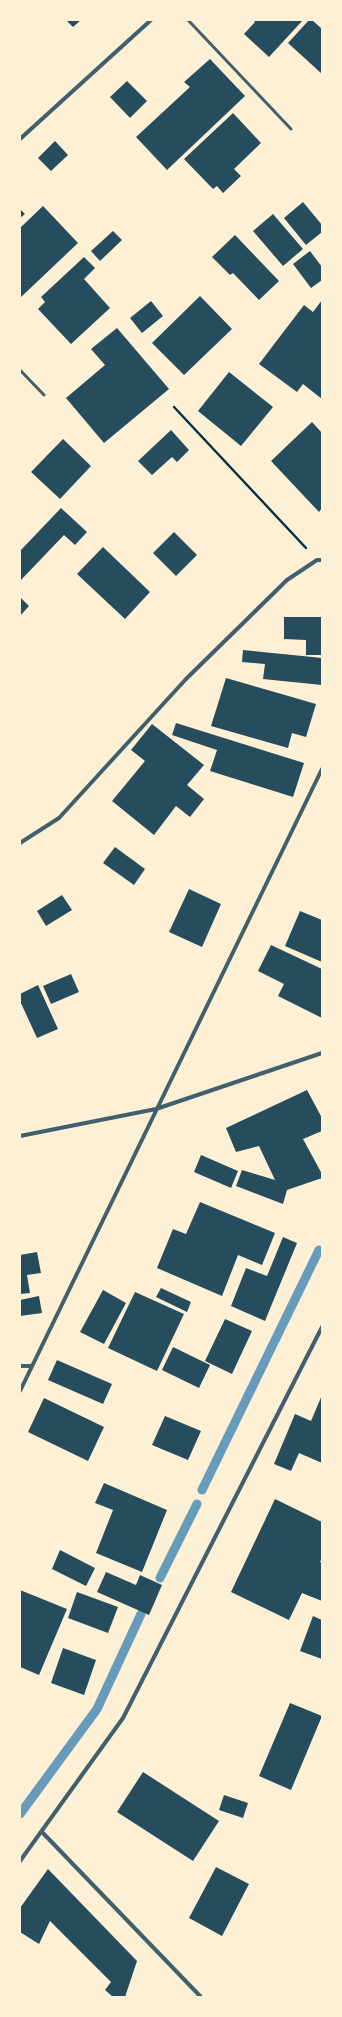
<!DOCTYPE html>
<style>
body{margin:0}
#map{position:relative;width:342px;height:2017px;overflow:hidden;background:#fdf0d5;font-family:"PT Serif",serif}
canvas{display:block}
.frame{position:absolute;inset:0;border:21px solid #fdf0d5;pointer-events:none}
</style>
<div id="map">
<canvas width="342" height="2017"></canvas>
<div class="frame"></div>
</div>
<script>
const g = document.querySelector('canvas').getContext('2d');
g.lineJoin = 'round';
function shape(rows) {
  const path = new Path2D();
  for (const r of rows) {
    path.moveTo(r[0], r[1]);
    for (let i = 2; i < r.length; i += 2) path.lineTo(r[i], r[i + 1]);
  }
  return path;
}
function strokePath(path, color, width, dash) {
  g.strokeStyle = color;
  g.lineWidth = width;
  g.lineCap = dash ? 'butt' : 'round';
  g.setLineDash(dash || []);
  g.stroke(path);
}
function fill(path, color) {
  g.fillStyle = color;
  g.fill(path, 'evenodd');
}
strokePath(shape([
 [202,1490,319,1250],
 [160,1578,197,1504],
 [20,1814,97,1709,141,1614]
]), '#669bbc', 9);
fill(shape([
 [66,20,81,20,73,27],
 [253,20,303,20,269,57,244,34,255,22],
 [309,20,312,20,322,29,322,74,288,43],
 [210,59,245,96,167,170,136,137,190,87,184,82],
 [127,81,147,101,130,118,110,97],
 [233,113,261,143,234,169,241,176,223,193,217,186,213,189,184,159],
 [55,141,68,155,51,171,38,158],
 [303,202,322,225,322,232,306,245,284,218],
 [43,206,78,243,20,298,20,228],
 [20,209,25,214,20,218],
 [273,214,303,249,283,266,253,231],
 [113,231,122,240,100,261,91,251],
 [235,235,279,281,259,300,233,273,230,275,212,257],
 [310,251,322,267,322,280,311,288,293,264],
 [84,257,95,268,84,279,110,308,71,344,38,309,45,302,41,297],
 [200,296,232,329,184,375,152,343],
 [322,300,322,399,303,384,297,392,259,364,304,305,313,312],
 [151,301,163,316,142,333,130,318],
 [117,328,169,389,104,443,66,398,105,365,91,349],
 [229,372,273,407,241,446,198,411],
 [312,422,322,433,322,508,319,512,271,461],
 [171,430,189,450,177,462,172,457,152,475,138,461],
 [63,439,91,466,60,499,31,472],
 [61,508,87,532,75,545,64,535,20,581,20,551],
 [174,532,197,555,176,576,153,553],
 [103,547,150,592,125,619,77,574],
 [20,597,29,606,20,616],
 [284,617,322,617,322,655,306,655,306,640,284,639],
 [243,650,322,658,322,685,263,679,265,664,242,662],
 [226,678,316,704,306,737,292,733,288,748,211,726],
 [176,723,304,763,293,797,210,771,217,750,172,735],
 [152,724,204,765,187,785,204,799,190,817,176,806,154,835,112,801,145,761,131,750],
 [115,847,145,869,134,885,103,863],
 [189,889,221,904,202,947,169,932],
 [62,895,72,910,46,926,37,911],
 [300,911,322,920,322,962,285,946],
 [271,945,322,969,322,1018,278,996,284,984,258,971],
 [71,974,79,992,51,1004,43,986],
 [38,985,58,1029,37,1038,20,1001,20,994],
 [307,1090,322,1118,322,1131,303,1139,322,1174,322,1178,287,1190,283,1204,236,1186,242,1170,275,1180,259,1146,236,1152,226,1128],
 [201,1155,238,1171,231,1188,194,1172],
 [200,1202,275,1233,262,1265,238,1255,222,1296,157,1268,173,1229,186,1234],
 [283,1237,297,1243,265,1321,231,1306,246,1268,267,1276],
 [37,1252,41,1273,27,1275,30,1293,20,1294,20,1255],
 [161,1288,191,1302,187,1312,156,1297],
 [103,1290,126,1303,104,1344,80,1332],
 [135,1292,184,1314,157,1371,108,1348],
 [39,1296,42,1313,20,1316,20,1300],
 [225,1319,252,1331,232,1374,205,1361],
 [173,1347,210,1365,199,1388,162,1370],
 [57,1360,112,1384,103,1404,48,1380],
 [322,1395,322,1463,299,1453,291,1471,274,1464,295,1414,311,1421],
 [44,1398,104,1427,88,1461,28,1432],
 [165,1416,201,1431,188,1460,152,1445],
 [104,1483,167,1510,142,1572,96,1553,113,1510,95,1503],
 [275,1499,322,1522,322,1558,320,1562,322,1563,322,1601,302,1593,289,1620,231,1592],
 [60,1550,95,1568,86,1586,52,1569],
 [106,1572,136,1585,140,1575,162,1585,149,1615,97,1592],
 [20,1590,67,1609,39,1675,20,1667],
 [77,1592,118,1607,108,1633,68,1618],
 [313,1616,322,1620,322,1659,300,1651],
 [63,1648,96,1660,84,1695,51,1683],
 [290,1703,322,1716,291,1790,259,1776],
 [143,1772,219,1821,193,1861,117,1812],
 [224,1795,248,1803,243,1818,219,1810],
 [216,1867,249,1884,222,1936,189,1918],
 [48,1869,137,1961,125,1997,113,1997,105,1990,111,1982,50,1921,39,1944,20,1932,20,1908]
]), '#264d5e');
strokePath(shape([
 [174,407,306,548]
]), '#003049', 2.5);
strokePath(shape([
 [188,20,291,129],
 [20,370,44,395]
]), '#3f606c', 3);
strokePath(shape([
 [20,139,151,20],
 [20,843,59,818,186,679,287,580,317,560,322,560],
 [20,1136,156,1109,322,1053],
 [20,1366,32,1366],
 [20,1391,322,769],
 [42,1832,201,1997],
 [20,1861,123,1718,322,1327]
]), '#3f606c', 4);
</script>
